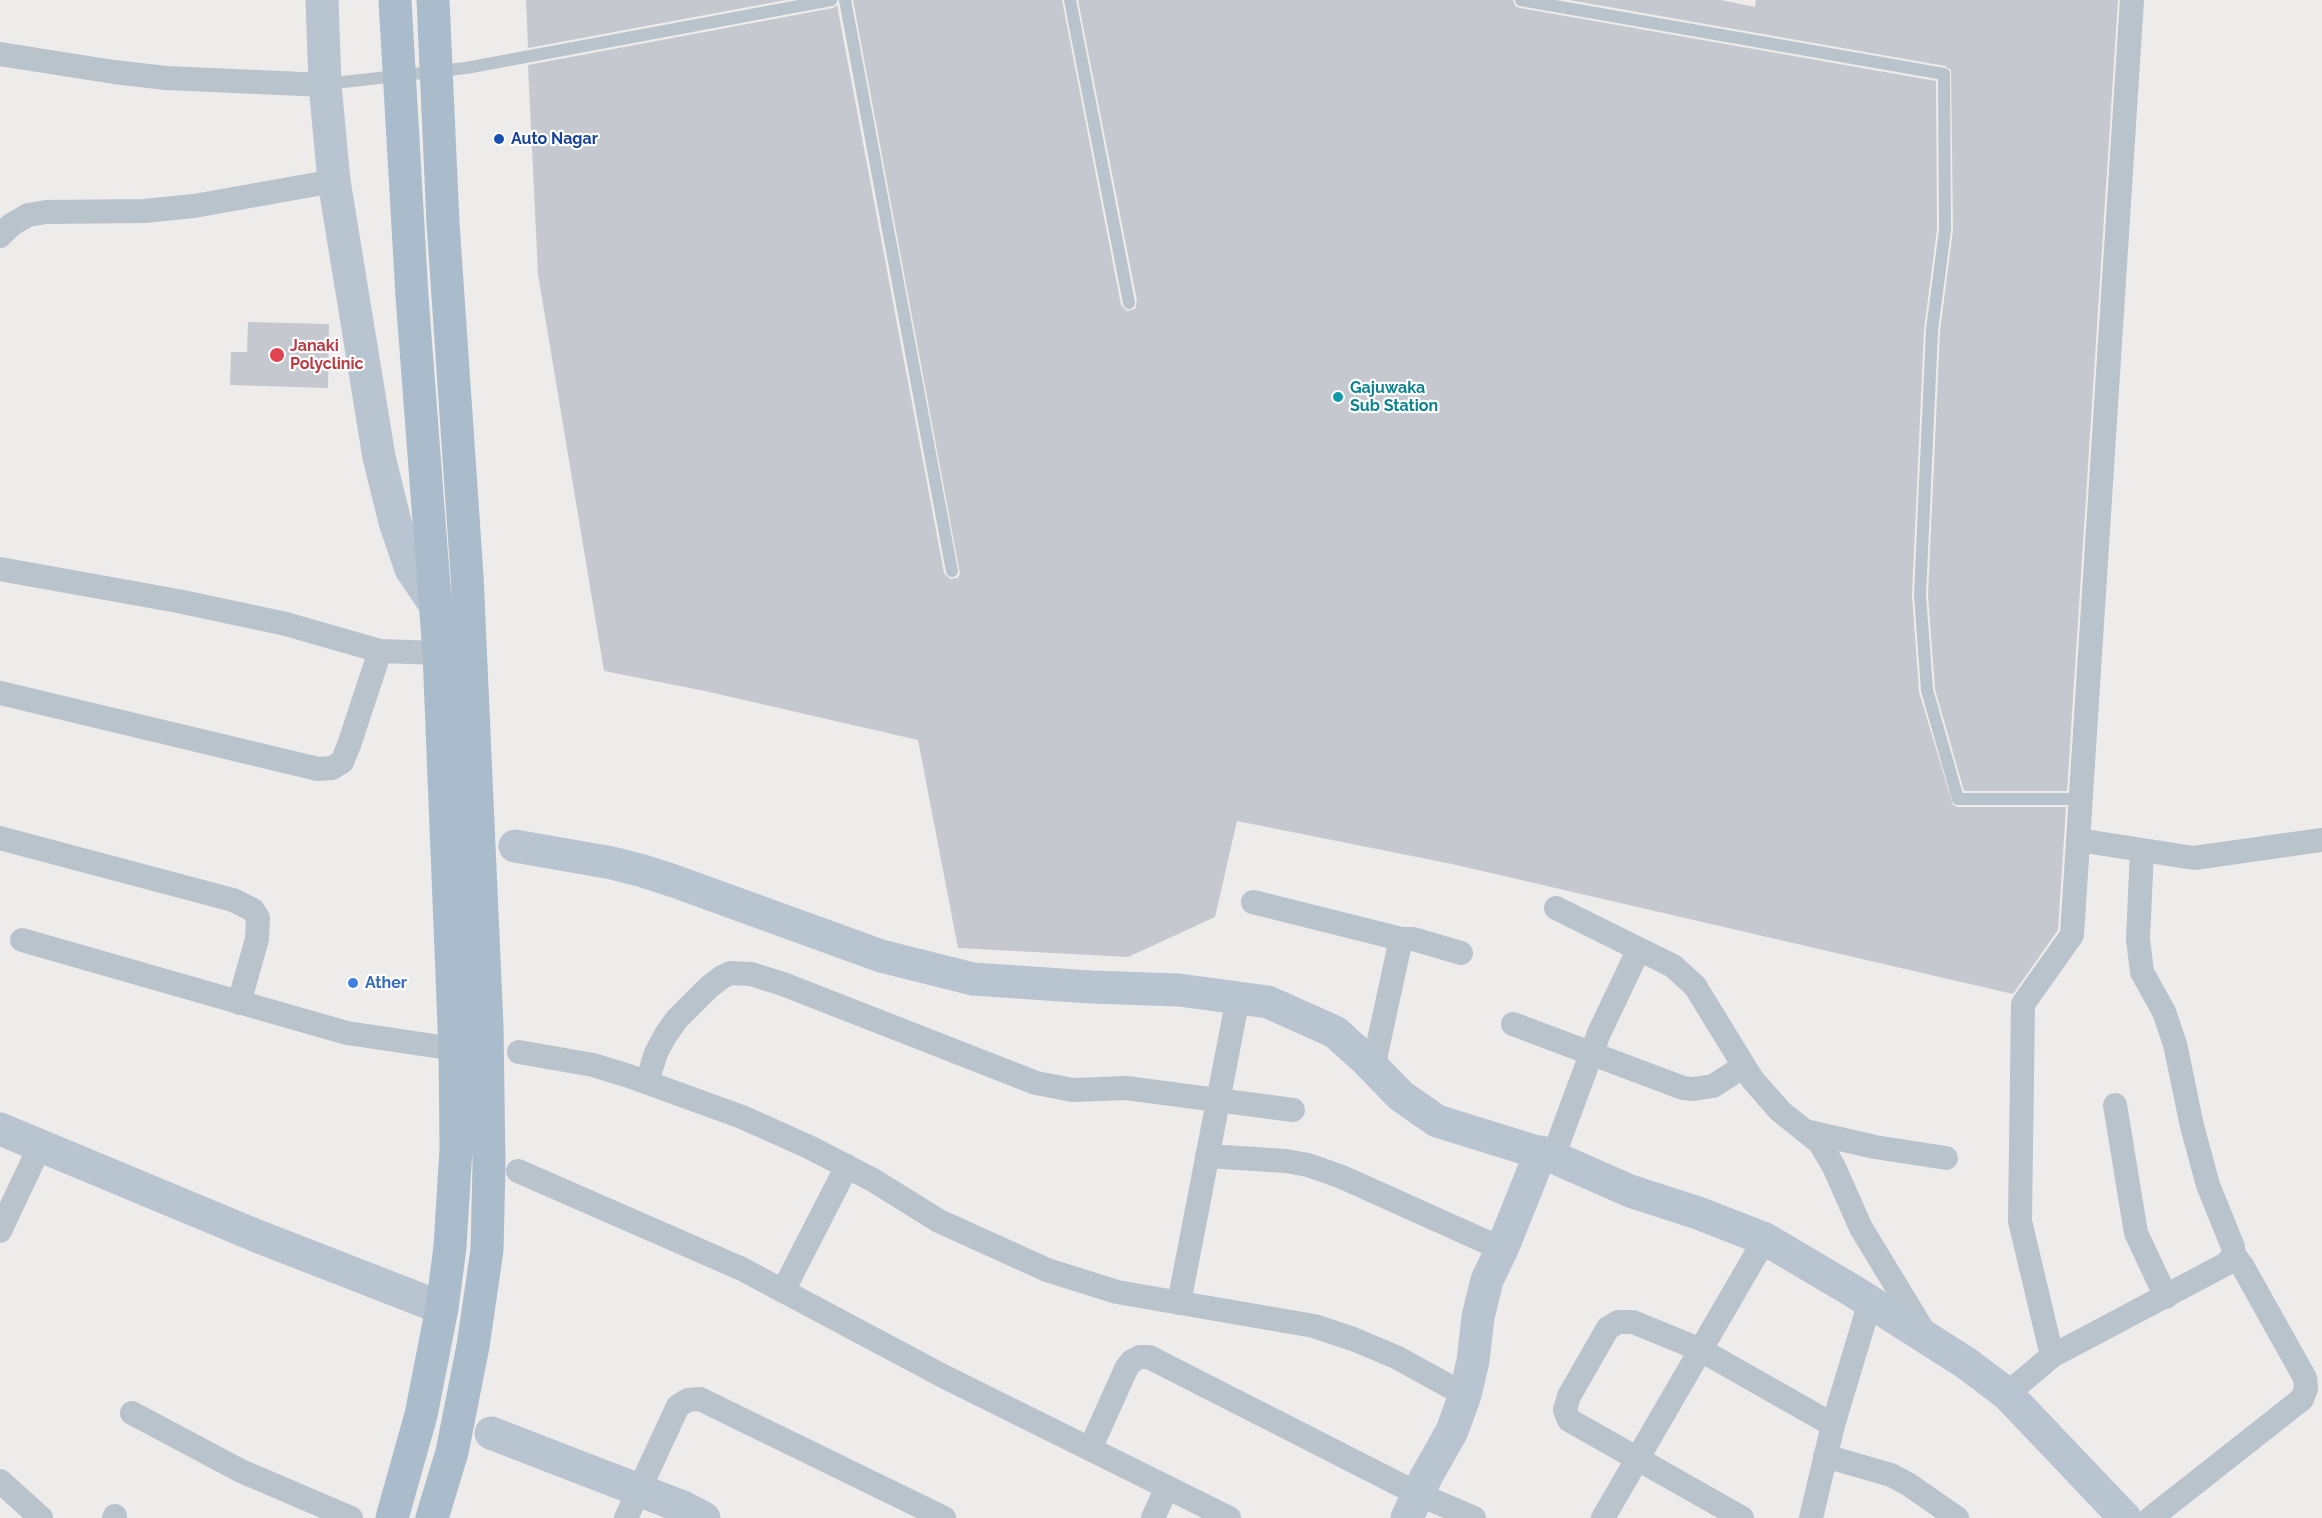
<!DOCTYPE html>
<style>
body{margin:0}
canvas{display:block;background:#eeebeb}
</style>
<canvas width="2322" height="1518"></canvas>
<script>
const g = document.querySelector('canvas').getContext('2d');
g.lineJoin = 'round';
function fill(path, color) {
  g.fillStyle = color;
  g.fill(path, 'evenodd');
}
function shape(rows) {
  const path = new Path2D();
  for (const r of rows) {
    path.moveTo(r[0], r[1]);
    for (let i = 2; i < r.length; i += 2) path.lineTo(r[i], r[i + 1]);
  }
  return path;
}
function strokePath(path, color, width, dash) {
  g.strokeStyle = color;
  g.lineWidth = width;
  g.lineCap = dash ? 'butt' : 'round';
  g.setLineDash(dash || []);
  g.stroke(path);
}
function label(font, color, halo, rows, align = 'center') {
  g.font = font + ' Raleway,sans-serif';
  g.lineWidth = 4.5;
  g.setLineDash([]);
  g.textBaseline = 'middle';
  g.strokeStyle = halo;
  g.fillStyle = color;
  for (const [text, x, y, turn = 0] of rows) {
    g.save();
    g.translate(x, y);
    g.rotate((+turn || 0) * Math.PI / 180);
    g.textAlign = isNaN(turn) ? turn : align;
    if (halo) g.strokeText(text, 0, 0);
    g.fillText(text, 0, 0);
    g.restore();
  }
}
fill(shape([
 [526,0,786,0,528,48],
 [853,0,1062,0,1121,305,1127,311,1135,309,1137,301,1078,0,1513,0,1515,6,1520,8,1936,81,1937,229,1924,330,1912,595,1919,692,1953,805,1958,807,2066,807,2058,930,2013,994,1452,864,1237,821,1215,917,1128,957,958,948,918,740,705,691,604,671,538,274,528,65,833,8,837,5,944,573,950,579,957,578,960,574],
 [1569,0,1721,0,1755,7,1756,0,2118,0,2067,791,1964,791,1935,689,1928,595,1940,331,1953,230,1951,70,1945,66],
 [248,322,329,324,328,388,230,385,231,352,247,352]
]), '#c5c8ce');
strokePath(shape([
 [845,0,952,571],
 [1070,0,1129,303],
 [1521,0,1944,74,1945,230,1932,330,1920,595,1927,690,1958,799,2081,799],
 [326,84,466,68,831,0]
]), '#b9c3cb', 12);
strokePath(shape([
 [0,54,114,72,166,78,325,85],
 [0,236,11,225,28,215,46,212,144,211,194,206,334,181],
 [0,569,178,601,286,624,380,651,439,653],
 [0,693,318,769,332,768,342,762,349,745,380,651],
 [0,838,233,900,253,910,258,918,257,939,239,1003],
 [2078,840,2194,858,2322,840],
 [1253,902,1401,939],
 [1556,908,1673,966,1695,986,1752,1079,1780,1111,1820,1143,1834,1167,1861,1228,1926,1335],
 [22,940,347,1033,455,1049],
 [1513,1024,1683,1088,1693,1089,1713,1086,1744,1066],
 [519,1052,593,1065,629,1076,742,1117,809,1147,873,1180,939,1221,1047,1270,1117,1292,1314,1326,1353,1339,1396,1357,1465,1395],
 [1373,1068,1401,939,1413,939,1461,953],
 [647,1082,656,1053,665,1036,677,1019,708,988,722,977,731,973,751,974,783,984,1036,1083,1073,1090,1126,1088,1293,1110],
 [2115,1105,2136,1233,2166,1297],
 [1805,1131,1875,1147,1946,1158],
 [1207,1156,1286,1161,1308,1165,1342,1177,1502,1249],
 [1553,1157,1599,1033,1639,949],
 [518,1171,742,1269,943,1376,1229,1518],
 [0,1231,40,1146],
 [783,1291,847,1166],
 [1179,1303,1238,998],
 [2052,1356,2226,1264,2234,1255,2233,1247,2208,1185,2192,1126,2175,1044,2164,1012,2142,972,2138,939,2142,850],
 [2007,1394,2052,1356,2020,1221,2023,1004,2072,935,2132,0],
 [132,1413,241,1471,351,1518],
 [1090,1449,1127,1367,1132,1361,1140,1357,1149,1357,1418,1494,1474,1518],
 [1825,1456,1891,1475,1908,1484,1957,1518],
 [0,1481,41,1518],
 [114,1518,115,1516],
 [626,1518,678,1406,688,1400,700,1399,944,1518],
 [1153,1518,1167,1487],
 [1603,1518,1765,1239],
 [1742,1518,1569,1420,1565,1410,1569,1396,1608,1328,1618,1322,1633,1322,1699,1349,1833,1425],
 [1811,1518,1833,1425,1870,1302],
 [2151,1518,2302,1399,2306,1389,2305,1378,2243,1267,2234,1255]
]), '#b9c3cb', 24);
strokePath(shape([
 [322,0,325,85,334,181,379,457,395,522,411,569,436,606],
 [515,846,612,863,643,871,674,881,881,956,973,979,1091,987,1179,990,1268,1002,1335,1032,1365,1059,1401,1096,1437,1121,1553,1157,1630,1191,1698,1213,1765,1239,1853,1291,1966,1363,2007,1394,2125,1518],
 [0,1129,257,1236,442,1308],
 [491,1433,685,1508,704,1518],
 [1407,1518,1426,1477,1452,1431,1465,1395,1473,1361,1478,1317,1487,1280,1502,1249,1541,1152]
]), '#b8c4d0', 33);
strokePath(shape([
 [392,1518,421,1415,442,1308,450,1247,456,1149,455,1049,439,653,412,296,395,0],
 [432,1518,452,1452,473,1346,487,1250,489,1166,487,1026,467,575,443,223,433,0]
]), '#aabccb', 33);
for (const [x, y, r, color] of [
 [499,139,6,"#1a4fb4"],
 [277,355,8,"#e0444e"],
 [1338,397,6,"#0f9aa8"],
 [353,983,6,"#3f7fe0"]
]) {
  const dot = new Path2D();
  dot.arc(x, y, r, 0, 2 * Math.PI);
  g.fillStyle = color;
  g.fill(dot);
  strokePath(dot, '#fff', 2);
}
label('bold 16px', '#164399', '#fff', [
 ["Auto Nagar",511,139]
], 'left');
label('bold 16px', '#be3a42', '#fff', [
 ["Janaki",290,346],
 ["Polyclinic",290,364]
], 'left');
label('bold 16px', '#0d838f', '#fff', [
 ["Gajuwaka",1350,388],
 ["Sub Station",1350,406]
], 'left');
label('bold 16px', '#366cbe', '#fff', [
 ["Ather",365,983]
], 'left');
</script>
